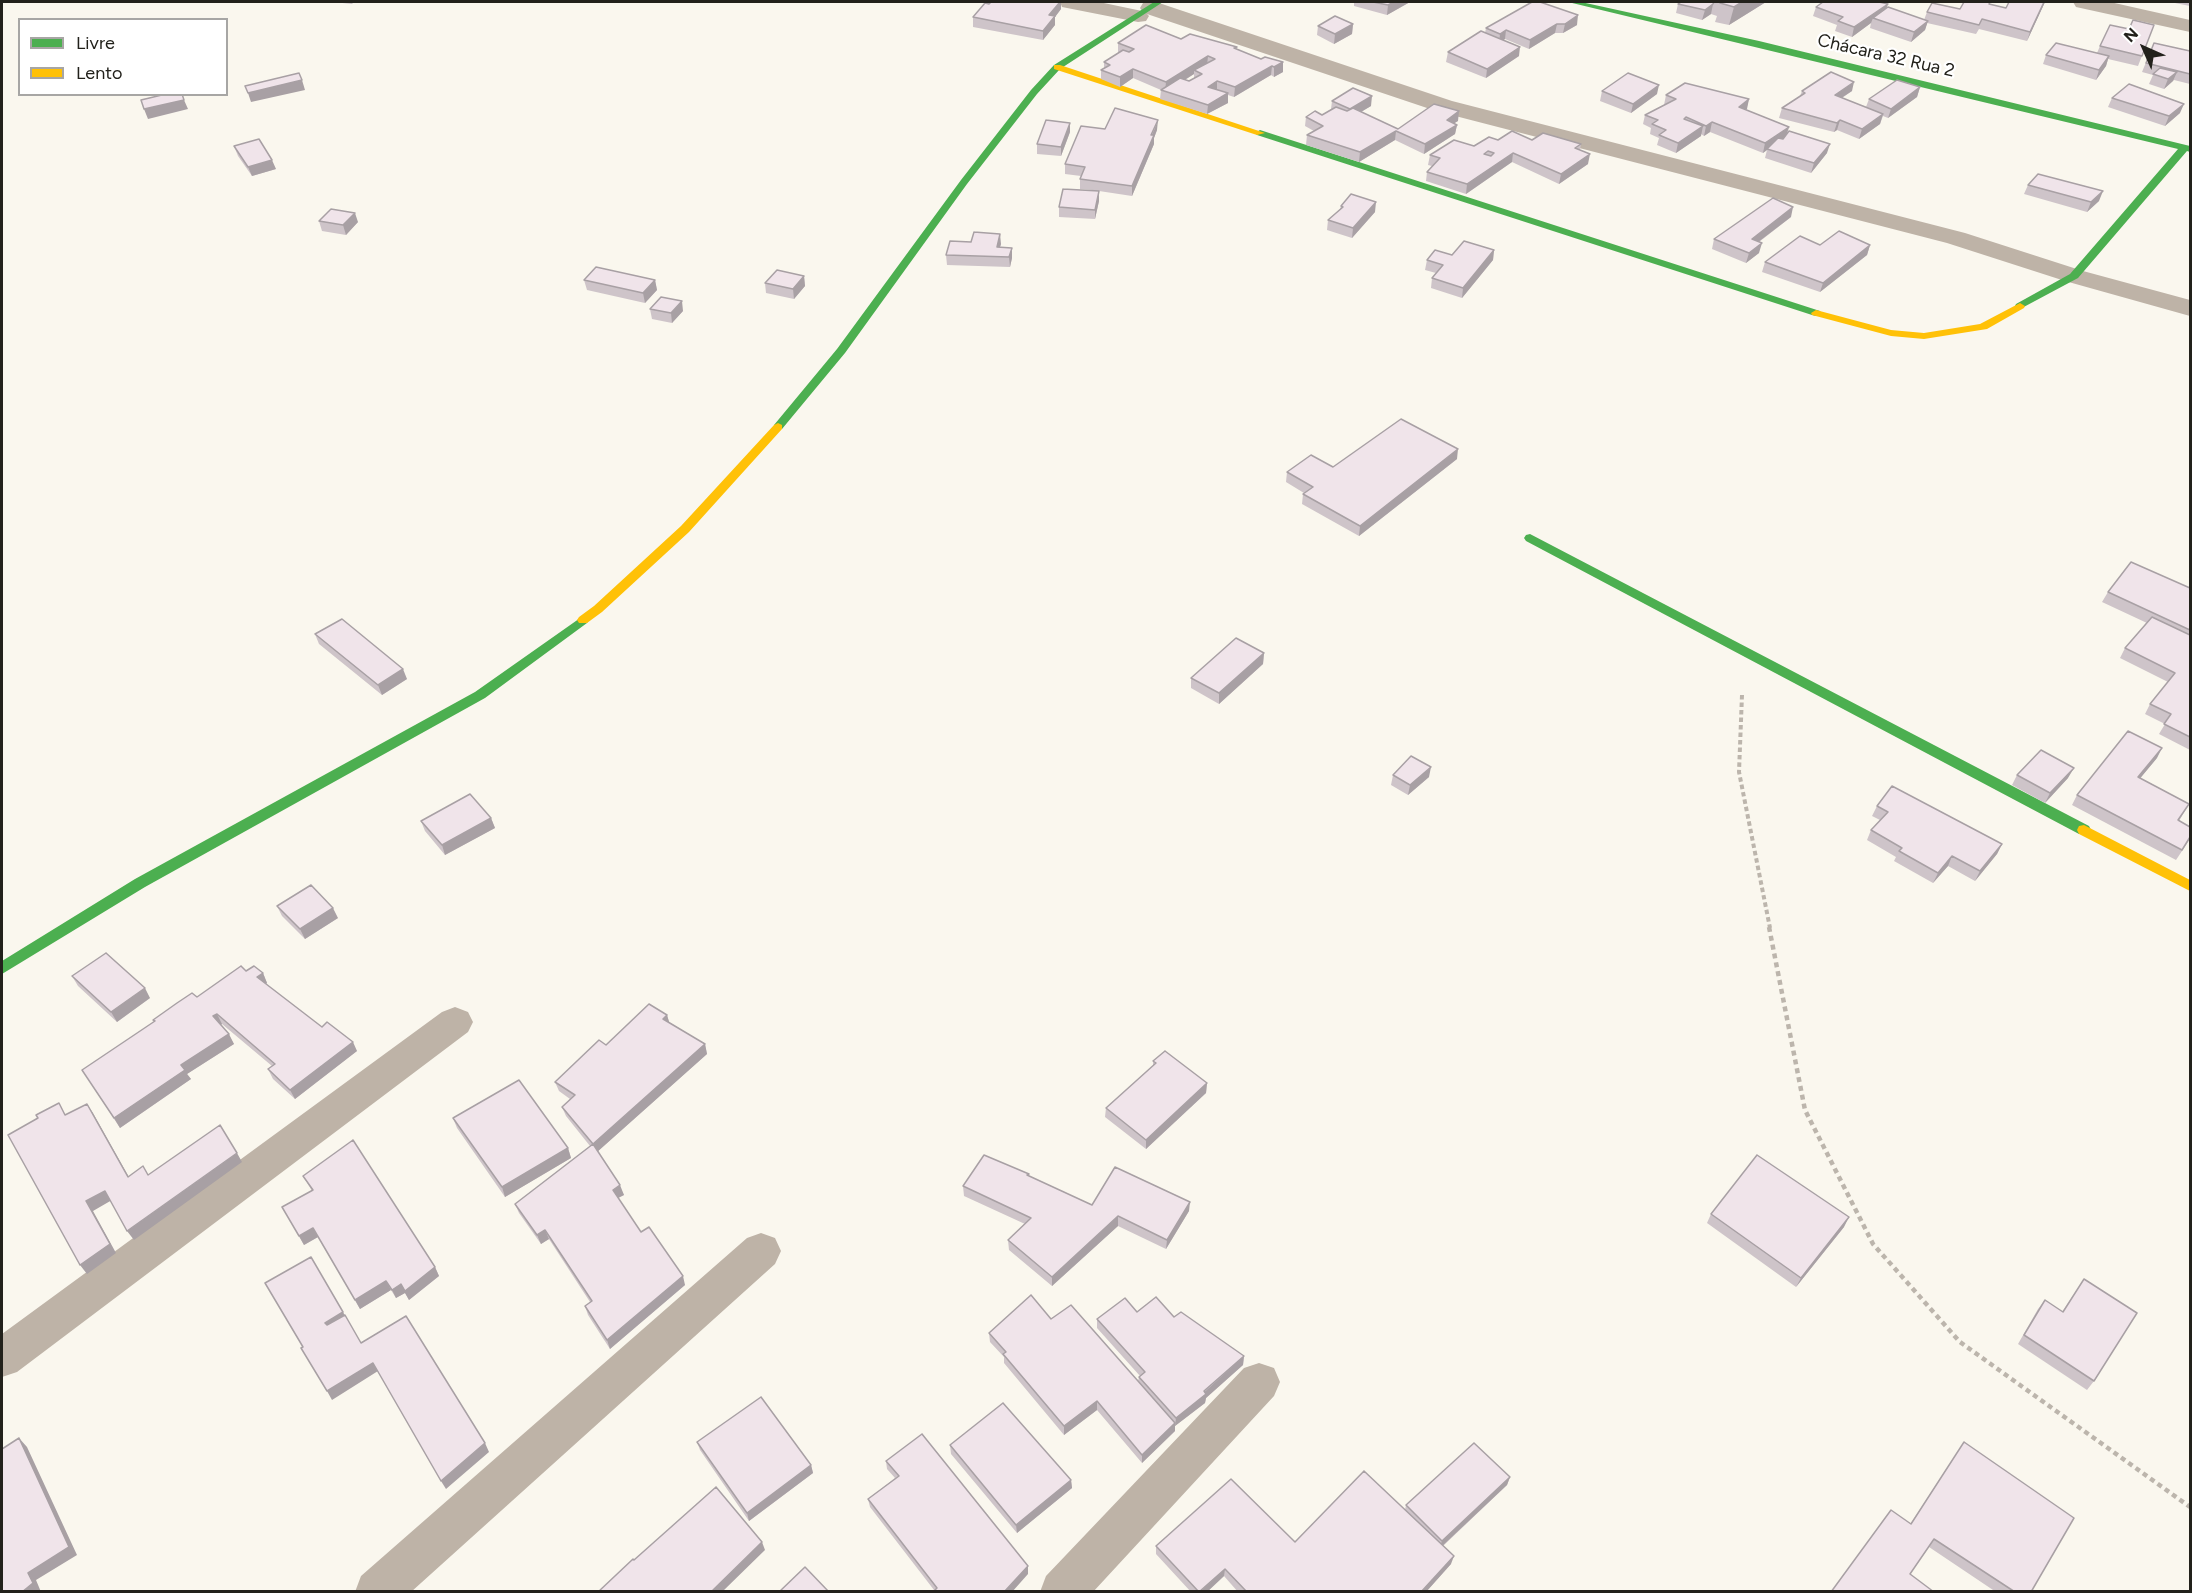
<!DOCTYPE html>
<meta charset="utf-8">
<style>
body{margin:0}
#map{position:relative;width:2192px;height:1593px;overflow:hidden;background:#faf7ee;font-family:Figtree,sans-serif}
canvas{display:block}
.frame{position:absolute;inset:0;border:3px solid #22211b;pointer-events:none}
.legend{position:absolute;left:18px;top:18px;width:210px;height:78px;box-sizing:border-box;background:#fff;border:2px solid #a7a6a4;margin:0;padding:8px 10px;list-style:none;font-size:18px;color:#22211b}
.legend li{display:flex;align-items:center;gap:12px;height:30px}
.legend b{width:30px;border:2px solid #a7a6a4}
.north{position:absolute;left:2114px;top:18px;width:60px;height:60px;-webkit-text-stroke:4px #fff;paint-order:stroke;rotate:315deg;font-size:16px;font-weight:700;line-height:24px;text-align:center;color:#22211b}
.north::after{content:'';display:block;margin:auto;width:21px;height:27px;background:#22211b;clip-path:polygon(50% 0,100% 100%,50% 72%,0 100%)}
</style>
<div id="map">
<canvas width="2192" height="1593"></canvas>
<div class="frame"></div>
<ul class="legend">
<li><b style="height:8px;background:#4caf50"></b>Livre</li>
<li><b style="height:8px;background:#ffc107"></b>Lento</li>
</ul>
<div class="north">N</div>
</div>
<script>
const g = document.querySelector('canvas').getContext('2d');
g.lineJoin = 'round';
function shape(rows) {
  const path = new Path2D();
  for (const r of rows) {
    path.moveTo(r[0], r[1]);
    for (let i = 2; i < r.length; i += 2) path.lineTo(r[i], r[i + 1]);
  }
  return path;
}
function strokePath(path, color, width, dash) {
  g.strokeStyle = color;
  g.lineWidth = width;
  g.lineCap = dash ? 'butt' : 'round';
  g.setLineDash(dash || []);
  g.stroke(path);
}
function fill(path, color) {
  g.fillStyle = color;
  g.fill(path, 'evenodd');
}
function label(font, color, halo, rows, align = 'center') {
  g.font = font + ' Figtree,sans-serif';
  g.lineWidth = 4.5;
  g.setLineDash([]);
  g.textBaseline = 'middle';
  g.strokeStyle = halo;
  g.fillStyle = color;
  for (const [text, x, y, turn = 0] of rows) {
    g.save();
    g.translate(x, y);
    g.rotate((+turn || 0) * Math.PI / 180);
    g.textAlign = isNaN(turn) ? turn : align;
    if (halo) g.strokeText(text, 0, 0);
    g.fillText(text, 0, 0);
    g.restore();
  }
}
strokePath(shape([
 [1742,695,1739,772,1770,928]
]), '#bcb5ac', 4, [4.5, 3]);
strokePath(shape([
 [1769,927,1805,1110,1873,1244,1960,1342,2190,1507]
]), '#bcb5ac', 4.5, [5, 4]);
fill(shape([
 [1060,2,1099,2,1142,11,1140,8,1143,3,1151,2,1159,3,1452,101,1965,233,2083,271,2190,300,2190,316,2065,281,1947,243,1436,111,1147,14,1149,16,1146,21,1138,22,1062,7,1060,2],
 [2073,2,2110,2,2190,20,2190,32,2076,7,2073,2],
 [455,1007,468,1012,473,1022,468,1032,17,1372,2,1377,2,1334,442,1012,455,1007],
 [761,1233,775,1238,781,1251,775,1264,411,1592,355,1592,361,1576,747,1238,761,1233],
 [1259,1363,1274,1368,1280,1382,1274,1396,1093,1592,1040,1592,1046,1576,1244,1368,1259,1363]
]), '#beb3a7');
fill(shape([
 [1154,2,1163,2,1060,69,1037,94,967,184,845,353,782,429,774,429,774,425,837,349,961,180,1031,90,1054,65,1154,2],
 [1568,2,1581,2,1759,41,2190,146,2190,152,2187,151,2078,278,2020,309,2015,306,2016,304,2070,274,2178,149,1568,2],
 [1260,130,1820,311,1821,313,1816,316,1812,315,1257,135,1255,133,1260,130],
 [1530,534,2089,826,2091,830,2089,834,2079,834,1526,541,1524,538,1526,535,1530,534],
 [583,616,589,620,587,623,485,698,145,887,2,974,2,961,135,879,475,692,583,616]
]), '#4caf50');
fill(shape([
 [1054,65,1060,65,1265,133,1257,135,1054,69,1054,65],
 [2020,303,2025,306,2024,308,1987,329,1924,339,1891,336,1812,315,1811,313,1816,310,1891,330,1924,333,1980,324,2020,303],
 [778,423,782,425,782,429,689,532,602,612,587,623,579,623,577,620,579,617,594,606,681,526,774,425,778,423],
 [2084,825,2190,880,2190,891,2079,834,2077,830,2079,826,2084,825]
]), '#ffc107');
fill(shape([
 [333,2,354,2,352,4],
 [991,2,1061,2,1061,9,1055,17,1055,25,1043,40,973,27,973,17],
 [1354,2,1410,2,1387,15,1354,6],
 [1532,2,1577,25,1563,33,1555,33,1529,49,1505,39,1503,40,1519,56,1486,78,1446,62,1448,52,1485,33,1486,28],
 [1681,2,1766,2,1729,25,1715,22,1717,16,1711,14,1702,20,1676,13,1678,4],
 [2045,2,2027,41,1979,29,1976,34,1927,23,1925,30,1911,42,1870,28,1871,23,1852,37,1835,31,1837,25,1813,16,1816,7,1888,4,1886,8,1924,20,1927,12,1960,9,1990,5,2006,8],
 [2170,2,2190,2,2190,6],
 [1353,24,1352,34,1334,44,1317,35,1318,26],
 [2154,25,2138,66,2108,59,2106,66,2096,80,2043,64,2046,55,2097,53,2100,46,2129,29],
 [1181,39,1237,47,1237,50,1261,59,1283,62,1283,72,1274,77,1271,75,1234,97,1228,95,1228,103,1207,114,1160,99,1161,90,1133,78,1120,87,1101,79,1101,70,1104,68,1104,62,1119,53,1118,52,1118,43],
 [1194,74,1194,78,1189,81,1185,80],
 [2154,43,2190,51,2190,84,2174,80,2164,89,2149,84,2153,75,2142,72],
 [1920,87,1917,97,1888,118,1883,116,1880,124,1859,139,1837,130,1834,132,1779,118,1782,108,1800,96,1802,91,1852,91,1842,98,1866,107,1869,99],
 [1602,91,1657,94,1631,113,1600,101],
 [1666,95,1749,99,1746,110,1789,127,1787,134,1827,153,1811,173,1765,158,1767,150,1763,153,1710,132,1704,136,1701,134,1701,136,1676,153,1657,145,1659,138,1650,134,1651,128,1643,124,1645,115,1664,105],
 [2112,98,2180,113,2165,126,2108,107],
 [1332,101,1371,106,1361,112,1398,129,1458,121,1454,123,1457,125,1455,134,1424,154,1395,140,1359,162,1306,145,1307,135,1314,131,1305,126,1306,117,1322,115,1331,109],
 [1105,129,1157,130,1154,138,1154,144,1132,196,1099,191,1099,201,1095,219,1059,217,1059,207,1092,190,1080,189,1080,179,1081,176,1065,174,1065,164],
 [1070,132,1061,156,1037,154,1037,144],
 [1498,140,1532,140,1581,144,1580,150,1588,164,1559,184,1512,162,1466,194,1426,181,1427,172,1432,166,1428,165,1430,155,1474,146],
 [234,146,276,169,252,176,238,156],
 [2028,185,2099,201,2087,212,2024,194],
 [1341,206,1375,212,1352,238,1327,230,1328,220,1340,209],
 [1791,217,1759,242,1759,253,1746,263,1712,249,1714,239],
 [319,221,358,222,346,235,322,231],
 [1001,244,1000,247,1012,258,1010,267,947,265,946,255],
 [1820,245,1870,245,1867,255,1820,292,1762,272,1765,262],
 [1494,250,1493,260,1462,298,1431,288,1432,278,1436,273,1425,270,1427,260,1452,255],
 [804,276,805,286,794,299,766,293,765,283],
 [584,280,655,280,657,290,645,303,587,290],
 [650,309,683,311,672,323,652,319],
 [1457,459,1359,536,1302,504,1303,494,1304,493,1286,482,1287,472,1333,467],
 [2190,588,2190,750,2159,734,2165,724,2145,714,2150,704,2168,682,2120,658,2125,648,2147,623,2102,602,2108,592],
 [315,634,407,679,382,695,319,644],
 [1264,653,1263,664,1219,704,1191,688,1191,678],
 [2157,758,2140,778,2189,804,2179,821,2190,839,2176,860,2072,805,2077,795],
 [1393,775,1429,777,1408,795,1391,785],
 [2017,775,2068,778,2045,803,2012,785],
 [1877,806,2002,844,1997,854,1975,881,1948,866,1933,883,1894,861,1896,857,1867,840,1871,830,1880,820,1872,816],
 [491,818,495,828,445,855,425,831,421,821],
 [277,906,338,918,305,939,282,916],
 [246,971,263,973,267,983,266,984,322,1027,357,1051,295,1099,273,1079,268,1069,272,1066,222,1024,221,1024,234,1044,187,1074,191,1079,120,1128,82,1070],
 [72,976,150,998,117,1022,78,986],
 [667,1015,669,1022,705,1044,707,1054,598,1151,624,1195,618,1198,641,1232,685,1285,610,1349,588,1315,585,1306,590,1302,549,1239,541,1244,519,1213,515,1204,590,1146,566,1116,562,1107,570,1099,559,1091,555,1082,606,1045],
 [1153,1061,1207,1083,1206,1093,1146,1149,1105,1117,1106,1108,1153,1066],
 [453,1118,568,1148,571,1158,505,1197,457,1128],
 [1029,1174,1029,1176,1092,1205,1189,1211,1166,1249,1118,1226,1052,1286,1009,1250,1008,1240,1025,1224,964,1196,963,1186],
 [303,1176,435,1267,439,1276,409,1300,405,1293,396,1298,391,1290,360,1309,318,1237,304,1245,282,1207,312,1191],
 [1711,1214,1844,1227,1796,1287,1707,1223],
 [2084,1279,2094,1381,2087,1390,2018,1344,2038,1309,2045,1300,2062,1312],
 [1137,1312,1174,1317,1244,1356,1243,1365,1206,1398,1205,1403,1175,1426,1175,1431,1142,1463,1097,1410,1064,1435,1004,1363,1004,1357,990,1342,989,1333,1051,1319,1138,1381,1139,1377,1140,1376,1097,1328,1097,1319],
 [697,1442,811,1465,813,1473,749,1521,700,1450],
 [1964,1442,2031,1592,1996,1592,1929,1547,1910,1574,1831,1592,1911,1523],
 [950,1445,1071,1480,1072,1488,1017,1533,951,1454],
 [886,1461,1028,1574,934,1590,870,1507,868,1499,895,1478,887,1469],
 [1510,1477,1507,1485,1443,1546,1451,1564,1426,1592,1238,1592,1224,1576,1207,1592,1191,1592,1156,1554,1156,1546,1295,1542,1405,1510,1406,1505]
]), '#cec4c9');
fill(shape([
 [1060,2,1061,2,1061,9,1055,17,1055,25,1043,40,1043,31,1049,15],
 [1394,2,1410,2,1387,15,1388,5],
 [1742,2,1766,2,1729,25,1734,7],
 [2044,2,2045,2,2027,41,2030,32],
 [1713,4,1711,14,1702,20,1705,10],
 [1888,4,1885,13,1873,18,1871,23,1852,37,1854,27],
 [1578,15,1577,25,1563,33,1565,24],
 [1928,21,1925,30,1911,42,1914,32],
 [1353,24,1352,34,1334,44,1335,34],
 [1557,24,1555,33,1529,49,1530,40],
 [1506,30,1505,39,1499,43,1500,34],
 [1520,47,1519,56,1486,78,1487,69],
 [1208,56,1207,66,1194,70,1194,74,1165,92,1166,82],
 [2109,56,2106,66,2096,80,2099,70],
 [1283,62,1283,72,1274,77,1274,67],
 [1272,66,1271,75,1234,97,1235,87],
 [1133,69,1133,78,1120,87,1120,77],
 [2177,72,2173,81,2164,89,2168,79],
 [302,80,305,90,251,102,248,93],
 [1217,81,1217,90,1208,87],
 [1854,82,1852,91,1832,104,1835,95],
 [1659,85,1657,94,1631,113,1633,104],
 [1920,87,1917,97,1888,118,1891,109],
 [1228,93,1228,103,1207,114,1208,105],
 [1372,96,1371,106,1349,119,1350,109],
 [1749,99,1747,109,1737,116,1739,107],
 [184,100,188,109,148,119,144,109],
 [2184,104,2180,113,2165,126,2169,116],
 [1459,111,1458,121,1445,129,1447,120],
 [1883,114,1880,124,1859,139,1862,129],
 [1158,120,1157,130,1154,138,1154,144,1132,196,1132,186],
 [1840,120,1837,130,1834,132,1837,123],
 [1712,122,1710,132,1704,136,1706,126],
 [1070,123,1070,132,1061,156,1061,147],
 [1457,125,1455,134,1424,154,1425,144],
 [1703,126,1701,136,1676,153,1678,143],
 [1789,127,1786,136,1767,149,1767,150,1763,153,1765,143],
 [1396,131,1395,140,1359,162,1360,152],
 [1830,144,1827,153,1811,173,1814,163],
 [1513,153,1512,162,1466,194,1467,184],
 [1590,154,1588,164,1559,184,1561,174],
 [272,160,276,169,252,176,248,167],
 [1099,191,1099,201,1095,219,1095,210],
 [2103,191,2099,201,2087,212,2091,202],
 [1376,202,1375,212,1352,238,1353,228],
 [1793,207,1791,217,1749,249,1752,239],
 [355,213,358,222,346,235,343,225],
 [1000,234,1001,244,997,256,997,247],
 [1762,243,1759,253,1746,263,1749,253],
 [1870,245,1867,255,1820,292,1823,283],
 [1012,248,1012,258,1010,267,1009,257],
 [1494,250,1493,260,1462,298,1463,288],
 [804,276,805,286,794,299,793,289],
 [655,280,657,290,645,303,643,293],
 [682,301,683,311,672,323,671,313],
 [1458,449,1457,459,1359,536,1360,526],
 [1264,653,1263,664,1219,704,1219,693],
 [403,669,407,679,382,695,378,685],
 [2162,748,2157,758,2133,787,2138,777],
 [1431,767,1429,777,1408,795,1410,785],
 [2074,768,2068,778,2045,803,2050,793],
 [491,818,495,828,445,855,442,845],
 [2002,844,1997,854,1975,881,1980,871],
 [1952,856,1948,866,1933,883,1938,873],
 [333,908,338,918,305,939,300,929],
 [263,973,267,983,262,987,257,977],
 [145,988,150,998,117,1022,111,1012],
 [217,1014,222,1024,219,1026,213,1016],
 [667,1015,670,1025,663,1019],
 [229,1034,234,1044,187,1074,191,1079,120,1128,114,1118,181,1065],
 [353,1042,357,1051,295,1099,290,1090],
 [705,1044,707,1054,596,1153,593,1144],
 [1207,1083,1206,1093,1146,1149,1146,1140],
 [87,1104,93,1113,134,1186,128,1177],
 [568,1148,571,1158,505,1197,502,1187],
 [237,1153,242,1162,134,1240,127,1231],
 [620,1185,624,1195,616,1199,613,1190],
 [105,1191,112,1200,93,1211,116,1253,87,1274,80,1265,86,1201],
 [1190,1202,1189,1211,1166,1249,1167,1240],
 [1118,1216,1118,1226,1052,1286,1052,1277],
 [1849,1217,1844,1227,1796,1287,1801,1278],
 [313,1228,318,1237,304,1245,299,1236],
 [545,1230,549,1239,541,1244,537,1235],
 [435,1267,439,1276,409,1300,405,1293,396,1298,392,1290,401,1284],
 [683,1276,685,1285,610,1349,607,1340],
 [386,1281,391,1290,360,1309,355,1300],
 [343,1312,348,1321,330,1331,325,1323],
 [1244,1356,1243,1365,1206,1398,1205,1403,1175,1426,1176,1418],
 [373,1363,378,1371,332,1400,327,1391],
 [1097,1401,1097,1410,1064,1435,1064,1426],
 [1175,1423,1175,1431,1142,1463,1142,1455],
 [19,1438,27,1447,77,1555,36,1580,41,1592,22,1592,28,1573],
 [485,1443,489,1452,446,1489,441,1481],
 [811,1465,813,1473,749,1521,747,1513],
 [1510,1477,1507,1485,1439,1549,1442,1541],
 [1071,1480,1072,1488,1017,1533,1016,1525],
 [762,1542,765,1550,722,1592,711,1592],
 [1454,1556,1451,1564,1426,1592,1421,1592],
 [1028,1566,1028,1574,1012,1592,1004,1592],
 [1225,1569,1224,1576,1207,1592,1200,1592]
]), '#a8a0a4');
const building = shape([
 [991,2,1060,2,1049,15,1055,16,1043,31,973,17,985,3,989,4,991,2],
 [1373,2,1394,2,1388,5,1373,2],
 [1532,2,1540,2,1578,15,1565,24,1557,24,1530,40,1506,30,1500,34,1486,28,1532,2],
 [1681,2,1714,2,1713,4,1705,10,1678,4,1681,2],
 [1723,2,1742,2,1734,7,1720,3,1723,2],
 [1823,2,1879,2,1888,4,1854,27,1838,21,1843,17,1816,7,1823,2],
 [1964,2,1990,2,1989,4,2006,8,2009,2,2044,2,2030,32,1982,19,1979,25,1927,12,1932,3,1960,9,1964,2],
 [1888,7,1928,21,1914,32,1873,18,1888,7],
 [1335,16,1353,24,1335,34,1318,26,1335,16],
 [2133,20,2154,25,2142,56,2100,46,2110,25,2129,29,2133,20],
 [1146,25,1181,39,1190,34,1237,47,1234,48,1261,59,1265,57,1283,62,1274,67,1272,66,1235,87,1217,81,1208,87,1228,93,1208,105,1161,90,1180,78,1189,81,1202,74,1194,70,1215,59,1208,56,1166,82,1133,69,1120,77,1101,70,1110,65,1104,62,1123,50,1129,52,1134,49,1118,43,1146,25],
 [1481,31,1520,47,1487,69,1448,52,1481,31],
 [2056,43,2109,56,2099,70,2046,55,2056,43],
 [2154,43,2190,51,2190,74,2146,63,2154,43],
 [2160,68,2177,72,2168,79,2153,74,2160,68],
 [1831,72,1854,82,1835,95,1883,114,1862,129,1840,120,1837,123,1782,108,1805,93,1802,91,1831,72],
 [299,73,302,80,248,93,245,86,299,73],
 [1628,73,1659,85,1633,104,1602,91,1628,73],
 [1897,80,1920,87,1891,109,1869,99,1897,80],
 [1685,83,1749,99,1739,107,1789,127,1765,143,1712,122,1706,126,1686,117,1684,119,1703,126,1678,143,1659,135,1666,130,1652,124,1658,120,1645,115,1676,99,1666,95,1685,83],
 [2129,84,2184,104,2169,116,2112,98,2129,84],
 [1353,88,1372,96,1350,109,1332,101,1353,88],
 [166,94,182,94,184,100,144,109,141,100,166,94],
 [1434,104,1459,111,1447,120,1457,125,1425,144,1396,131,1360,152,1307,135,1323,126,1306,117,1315,111,1322,115,1336,107,1347,111,1353,108,1398,129,1434,104],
 [1115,108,1158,120,1151,135,1154,135,1132,186,1080,179,1085,167,1065,164,1081,126,1105,129,1115,108],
 [1046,120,1070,123,1061,147,1037,144,1046,120],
 [1512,131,1532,140,1543,133,1581,144,1575,148,1590,154,1561,174,1513,153,1467,184,1427,172,1440,158,1430,155,1454,140,1474,146,1489,137,1498,140,1512,131],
 [1488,151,1494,153,1491,156,1484,154,1488,151],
 [1789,131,1830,144,1814,163,1767,149,1778,138,1783,139,1789,131],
 [259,139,272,160,248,167,234,146,259,139],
 [2038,174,2103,191,2091,202,2028,185,2038,174],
 [1063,189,1099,191,1095,210,1059,207,1063,189],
 [1351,194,1376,202,1353,228,1328,220,1343,207,1341,206,1351,194],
 [1773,198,1793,207,1752,239,1762,243,1749,253,1714,239,1773,198],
 [331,209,355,213,343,225,319,221,331,209],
 [1839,231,1870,245,1823,283,1765,262,1800,236,1820,245,1839,231],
 [974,232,1000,234,997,247,1012,248,1009,257,946,255,950,241,971,242,974,232],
 [1464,241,1494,250,1463,288,1432,278,1443,265,1427,260,1435,250,1452,255,1464,241],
 [596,267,655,280,643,293,584,280,596,267],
 [777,270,804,276,793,289,765,283,777,270],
 [661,297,682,301,671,313,650,309,661,297],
 [1401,419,1458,449,1360,526,1303,494,1313,487,1287,472,1311,455,1333,467,1401,419],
 [2131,562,2190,588,2190,630,2108,592,2131,562],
 [2152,617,2190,635,2190,737,2164,724,2171,714,2150,704,2175,673,2125,648,2152,617],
 [342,619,403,669,378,685,315,634,342,619],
 [1236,638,1264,653,1219,693,1191,678,1236,638],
 [2128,731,2162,748,2138,777,2189,804,2178,820,2190,827,2190,837,2182,850,2077,795,2128,731],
 [2041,750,2074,768,2050,793,2017,775,2041,750],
 [1411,756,1431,767,1410,785,1393,775,1411,756],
 [1892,786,2002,844,1980,871,1952,856,1938,873,1899,851,1902,848,1871,830,1888,812,1877,806,1892,786],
 [470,794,491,818,442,845,421,821,470,794],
 [311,885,333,908,300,929,277,906,311,885],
 [106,953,145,988,111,1012,72,976,106,953],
 [241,966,246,971,254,966,263,973,257,977,322,1027,327,1022,353,1042,290,1090,268,1069,275,1064,217,1014,213,1016,229,1034,181,1065,185,1070,114,1118,82,1070,155,1021,153,1020,177,1003,192,993,197,997,241,966],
 [649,1004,667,1015,663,1019,705,1044,593,1144,620,1185,613,1190,641,1232,649,1227,683,1276,607,1340,585,1306,592,1301,545,1230,537,1235,515,1204,593,1144,562,1107,575,1095,555,1082,599,1040,606,1045,649,1004],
 [1165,1051,1207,1083,1146,1140,1106,1108,1156,1063,1153,1061,1165,1051],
 [519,1080,568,1148,502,1187,453,1118,519,1080],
 [59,1103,65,1115,87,1104,128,1177,143,1166,148,1175,220,1125,237,1153,127,1231,105,1191,86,1201,110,1244,80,1265,8,1135,38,1118,36,1115,59,1103],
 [353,1140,435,1267,405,1291,401,1284,392,1290,386,1281,355,1300,313,1228,299,1236,282,1207,313,1190,303,1176,353,1140],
 [984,1155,1029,1174,1027,1175,1092,1205,1115,1167,1190,1202,1167,1240,1118,1216,1052,1277,1008,1240,1031,1218,963,1186,984,1155],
 [1757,1155,1849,1217,1801,1278,1711,1214,1757,1155],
 [311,1257,343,1312,325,1323,327,1325,345,1315,361,1343,406,1316,485,1443,441,1481,373,1363,327,1391,301,1348,303,1347,265,1283,311,1257],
 [2084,1279,2137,1313,2094,1381,2024,1335,2045,1300,2063,1312,2084,1279],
 [1031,1295,1051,1319,1071,1305,1175,1423,1142,1455,1097,1401,1064,1426,1003,1354,1006,1352,989,1333,1031,1295],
 [1156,1297,1174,1317,1181,1312,1244,1356,1204,1391,1206,1394,1176,1418,1139,1377,1145,1372,1097,1319,1125,1298,1137,1312,1156,1297],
 [761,1397,811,1465,747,1513,697,1442,761,1397],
 [1003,1403,1071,1480,1016,1525,950,1445,1003,1403],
 [922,1434,1028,1566,1004,1592,933,1592,937,1588,868,1499,899,1476,886,1461,922,1434],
 [19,1438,69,1547,28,1573,33,1583,22,1592,2,1592,2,1449,19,1438],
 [1964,1442,2074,1518,2031,1592,2015,1592,1934,1539,1910,1574,1934,1592,1831,1592,1891,1510,1911,1524,1964,1442],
 [1474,1443,1510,1477,1442,1541,1406,1505,1474,1443],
 [1364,1471,1454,1556,1421,1592,1247,1592,1225,1569,1199,1592,1156,1546,1231,1479,1295,1542,1364,1471],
 [716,1487,762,1542,711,1592,598,1592,633,1559,634,1560,716,1487],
 [805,1567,829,1592,779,1592,805,1567]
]);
fill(building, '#f0e4ea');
strokePath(building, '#a8a0a4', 1.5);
label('18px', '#22211b', '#fff', [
 ["Chácara 32 Rua 2",1886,56,13]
]);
</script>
